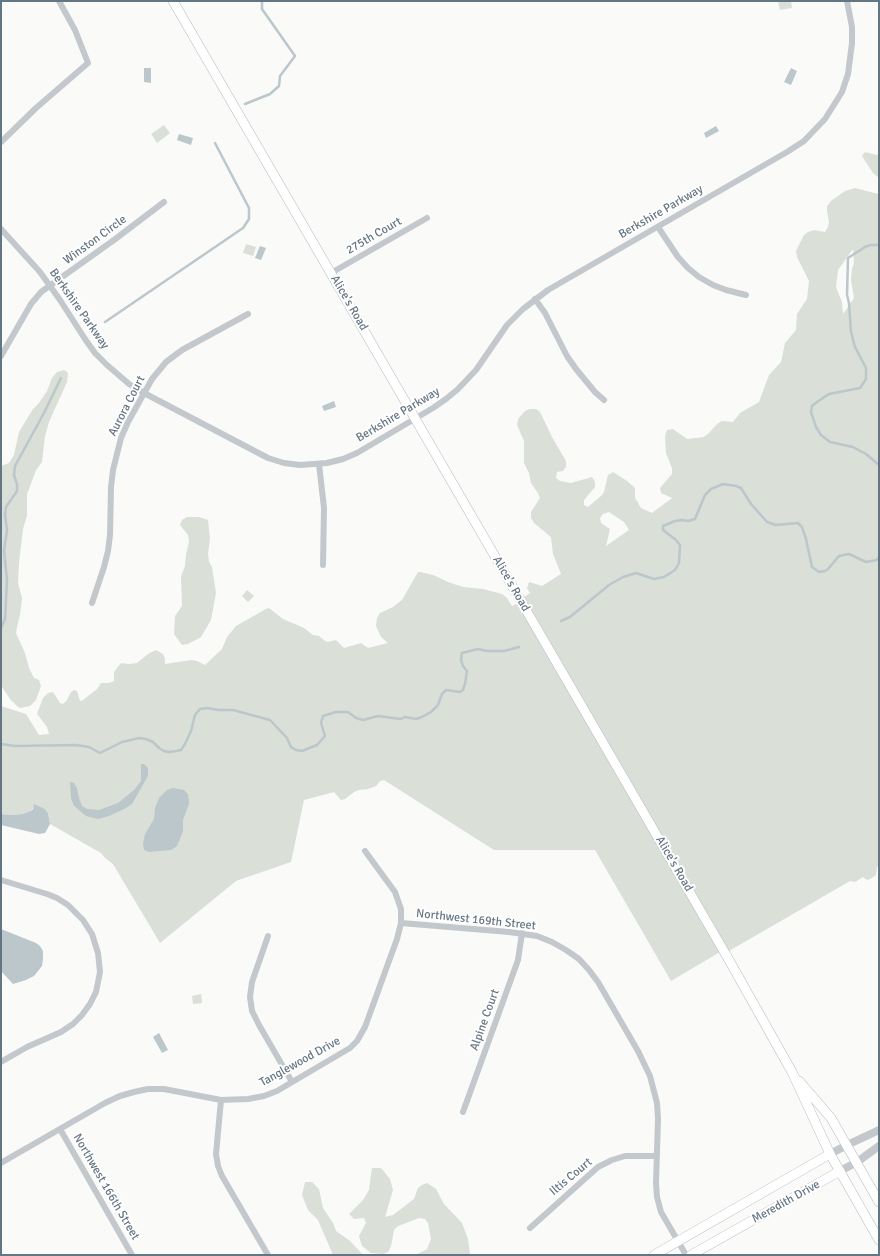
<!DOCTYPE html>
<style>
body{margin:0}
#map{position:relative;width:880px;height:1256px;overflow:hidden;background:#fafaf8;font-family:Signika,sans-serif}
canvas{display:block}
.frame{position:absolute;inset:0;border:2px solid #657683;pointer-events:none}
</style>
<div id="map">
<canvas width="880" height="1256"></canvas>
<div class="frame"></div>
</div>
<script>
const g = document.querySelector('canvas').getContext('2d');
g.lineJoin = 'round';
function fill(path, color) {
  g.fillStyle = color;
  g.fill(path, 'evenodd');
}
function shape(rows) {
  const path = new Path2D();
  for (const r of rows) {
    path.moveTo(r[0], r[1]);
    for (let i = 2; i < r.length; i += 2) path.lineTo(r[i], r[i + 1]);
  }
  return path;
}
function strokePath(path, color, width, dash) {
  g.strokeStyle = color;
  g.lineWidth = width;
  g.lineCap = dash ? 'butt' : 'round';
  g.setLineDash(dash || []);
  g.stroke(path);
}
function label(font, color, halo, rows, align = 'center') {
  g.font = font + ' Signika,sans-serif';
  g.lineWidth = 4;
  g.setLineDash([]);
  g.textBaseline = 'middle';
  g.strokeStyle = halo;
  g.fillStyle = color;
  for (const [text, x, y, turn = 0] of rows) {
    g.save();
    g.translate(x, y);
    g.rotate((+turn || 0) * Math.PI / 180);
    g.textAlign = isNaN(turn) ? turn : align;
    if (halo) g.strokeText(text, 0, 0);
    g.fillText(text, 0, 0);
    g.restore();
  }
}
fill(shape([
 [778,1,791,1,792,8,780,10],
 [164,125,170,133,157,143,151,134],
 [865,152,877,155,879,154,879,178,873,173,862,156],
 [855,188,878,194,879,193,879,866,877,867,876,875,870,879,867,880,863,877,855,882,850,881,729,951,524,597,530,593,527,588,529,582,542,586,561,574,553,554,551,537,534,523,531,518,531,512,540,498,538,493,531,483,529,473,524,463,524,441,517,425,518,419,525,411,530,409,536,409,540,412,552,437,566,461,566,467,563,471,557,472,556,478,560,481,571,483,592,477,595,482,595,487,584,500,584,505,588,507,601,496,604,492,608,475,613,472,627,481,635,488,635,498,641,508,652,513,672,498,661,493,660,488,672,474,672,468,666,453,665,436,667,430,673,429,687,439,704,437,709,433,717,424,722,421,733,422,740,413,759,402,769,375,781,362,785,343,796,330,797,314,807,299,809,281,797,257,796,251,804,235,808,232,814,230,825,232,828,227,829,222,827,211,827,206,831,201,845,191],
 [853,249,854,263,852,269,851,280,854,298,843,314,842,302,836,287,838,270],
 [609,512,624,522,629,530,606,546,610,529,601,523,600,518,603,514],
 [246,244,256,247,253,256,243,253],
 [64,370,66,371,68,373,67,382,49,422,45,436,42,462,36,470,27,494,27,516,23,529,19,563,18,583,22,598,20,615,17,627,16,633,25,653,29,668,34,678,39,680,41,686,36,700,30,706,21,708,18,707,10,699,1,685,1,466,9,463,14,455,19,432,33,409,39,403,47,391,52,378,57,372],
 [187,517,199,517,208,520,210,538,208,554,209,562,212,567,216,593,211,620,201,637,188,644,182,645,174,634,175,616,182,606,181,576,185,566,186,554,189,542,188,535,180,525,182,520],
 [418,572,420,572,433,575,448,582,463,587,483,589,502,594,507,598,512,606,518,603,720,952,671,981,595,850,494,850,384,780,380,781,376,786,368,789,359,790,354,792,345,799,341,800,334,792,304,800,291,862,236,881,160,943,113,864,105,858,101,853,50,824,48,813,45,809,34,806,31,811,23,814,10,815,1,814,1,706,26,714,39,735,49,734,47,727,37,714,43,698,48,693,53,692,60,703,63,704,67,700,71,692,74,690,77,691,80,701,83,700,97,689,101,683,109,683,114,681,114,672,121,663,129,664,137,663,148,654,156,650,163,654,165,659,165,664,191,660,197,661,205,665,222,649,227,637,236,626,266,609,269,608,283,619,304,628,313,635,319,636,325,641,327,642,336,640,344,648,361,643,368,648,388,643,381,637,376,626,377,618,380,613,393,607,402,600],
 [247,590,254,596,248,602,242,596],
 [201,994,202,1003,193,1004,192,996],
 [372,1168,381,1168,390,1179,393,1190,385,1217,393,1215,414,1199,418,1188,422,1185,427,1183,436,1189,444,1204,462,1223,468,1239,470,1255,416,1255,427,1249,431,1239,428,1223,425,1219,419,1218,398,1226,394,1230,391,1246,388,1252,383,1254,371,1253,362,1246,359,1236,366,1223,364,1218,354,1219,349,1214,363,1200,369,1190],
 [305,1182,312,1182,319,1189,323,1208,333,1223,336,1231,350,1241,363,1255,333,1255,318,1220,308,1210,302,1195]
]), '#dadfd7');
fill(shape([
 [144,68,151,68,151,83,144,82],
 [791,68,797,71,791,85,784,82],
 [716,126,719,131,706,138,704,133],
 [179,134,193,138,191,145,177,140],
 [260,246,266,248,261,260,255,258],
 [334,401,336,407,324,411,322,406],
 [141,764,144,764,148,768,148,776,132,804,126,808,109,816,98,819,86,816,74,806,71,798,70,782,74,783,77,788,79,798,82,806,87,809,99,810,118,803,134,790,141,781],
 [173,788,184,790,188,794,189,804,183,820,183,831,177,846,171,850,149,852,144,850,143,844,145,834,154,819,155,808,159,798,167,790],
 [34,804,45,809,48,813,50,824,45,833,39,834,1,825,1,814,10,815,23,814,31,811,33,809],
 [1,929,36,943,40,946,43,951,43,959,42,966,34,976,26,980,13,984,1,971],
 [159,1033,168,1050,162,1053,153,1037]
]), '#bbc7cb');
strokePath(shape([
 [245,104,270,94,279,86,280,76,295,56,262,9,262,1],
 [879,245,870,245,865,247,848,258,847,295,849,303,851,332,855,347,866,368,866,379,860,388,829,394,817,402,812,406,811,412,816,427,821,435,830,442,853,447,866,454,879,465],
 [105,322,243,228,249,219,249,208,215,143],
 [561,621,570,617,609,585,623,577,636,573,654,579,664,577,675,570,679,563,680,545,676,540,663,530,663,526,675,521,682,520,688,521,695,519,705,495,711,489,723,484,736,486,741,488,751,504,767,522,776,525,798,523,802,527,806,539,812,567,819,572,825,571,828,569,839,556,849,554,866,562,877,560,879,557],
 [1,628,5,619,7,580,4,551,7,530,5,515,6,507,17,491,17,484,14,475,15,466,44,413,61,378],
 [1,744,15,746,76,745,89,747,100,753,122,742,139,738,146,739,153,742,159,748,164,751,169,752,176,751,181,750,185,744,191,731,195,715,200,709,207,708,219,710,233,710,270,720,287,738,291,747,296,750,302,751,317,745,325,736,321,723,323,716,336,712,348,712,356,718,363,720,378,716,401,719,405,717,416,719,422,717,431,712,438,705,442,694,446,690,460,692,463,690,465,684,467,671,463,666,461,660,462,653,478,649,487,651,504,651,519,647]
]), '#bbc7cb', 2.5);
const secondary = shape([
 [173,1,729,960,792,1072,830,1154,879,1240],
 [799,1081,831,1118,879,1202],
 [654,1255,830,1154],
 [691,1255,840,1171]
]);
strokePath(secondary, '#b3babf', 10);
strokePath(shape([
 [1,142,36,108,88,63,75,30,59,1],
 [658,227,678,257,688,268,699,277,713,285,726,290,746,295],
 [1,229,40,272,60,300,85,339,95,353,107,365,129,384,144,393,268,458,284,463,300,465,327,463,343,459,357,453,433,408,446,399,458,389,476,370,507,325,523,309,548,290,787,152,804,141,825,119,842,92,848,74,852,43,852,27,847,1],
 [331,273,427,218],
 [535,299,545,313,567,356,576,369,595,392,604,400],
 [1,356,31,304,41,292,114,240,164,202],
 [319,464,324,508,323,565],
 [92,603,104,567,108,551,110,535,111,487,113,470,121,438,128,422,152,379,166,362,182,350,248,314],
 [1,880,47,894,57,898,68,905,83,920,92,934,98,953,100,972,96,992,90,1004,82,1015,73,1024,61,1032,27,1047,1,1062],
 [401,923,509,932,537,936,552,942,566,950,579,959,589,970,598,982,638,1051,650,1076,657,1103,658,1119,656,1183,657,1197,661,1212,686,1255],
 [268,936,252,982,250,997,252,1011,259,1025,292,1082],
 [221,1100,216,1154,218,1166,222,1176,268,1255],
 [463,1112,518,960,522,933],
 [60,1129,132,1255],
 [1,1163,105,1103,120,1096,134,1092,148,1089,164,1089,221,1100,248,1099,264,1096,277,1091,350,1048,357,1041,365,1027,397,939,401,923,401,909,395,892,365,851],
 [530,1228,598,1167,612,1160,625,1156,657,1156]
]), '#c3c8cc', 6);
strokePath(shape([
 [830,1154,847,1145,879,1130],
 [840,1171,857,1162,879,1146]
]), '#c3c8cc', 8);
strokePath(secondary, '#fff', 9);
label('12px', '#657683', '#fff', [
 ["Berkshire Parkway",661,212,-30],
 ["275th Court",374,236,-30],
 ["Winston Circle",95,240,-36],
 ["Alice's Road",349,303,60],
 ["Berkshire Parkway",79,309,55],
 ["Aurora Court",127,406,-63],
 ["Berkshire Parkway",398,415,-31],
 ["Alice's Road",511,584,60],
 ["Alice's Road",674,864,60],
 ["Northwest 169th Street",476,920,6],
 ["Alpine Court",485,1020,-70],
 ["Tanglewood Drive",300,1062,-29],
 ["Iltis Court",571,1177,-40],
 ["Northwest 166th Street",106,1187,60],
 ["Meredith Drive",786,1202,-29]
]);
</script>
